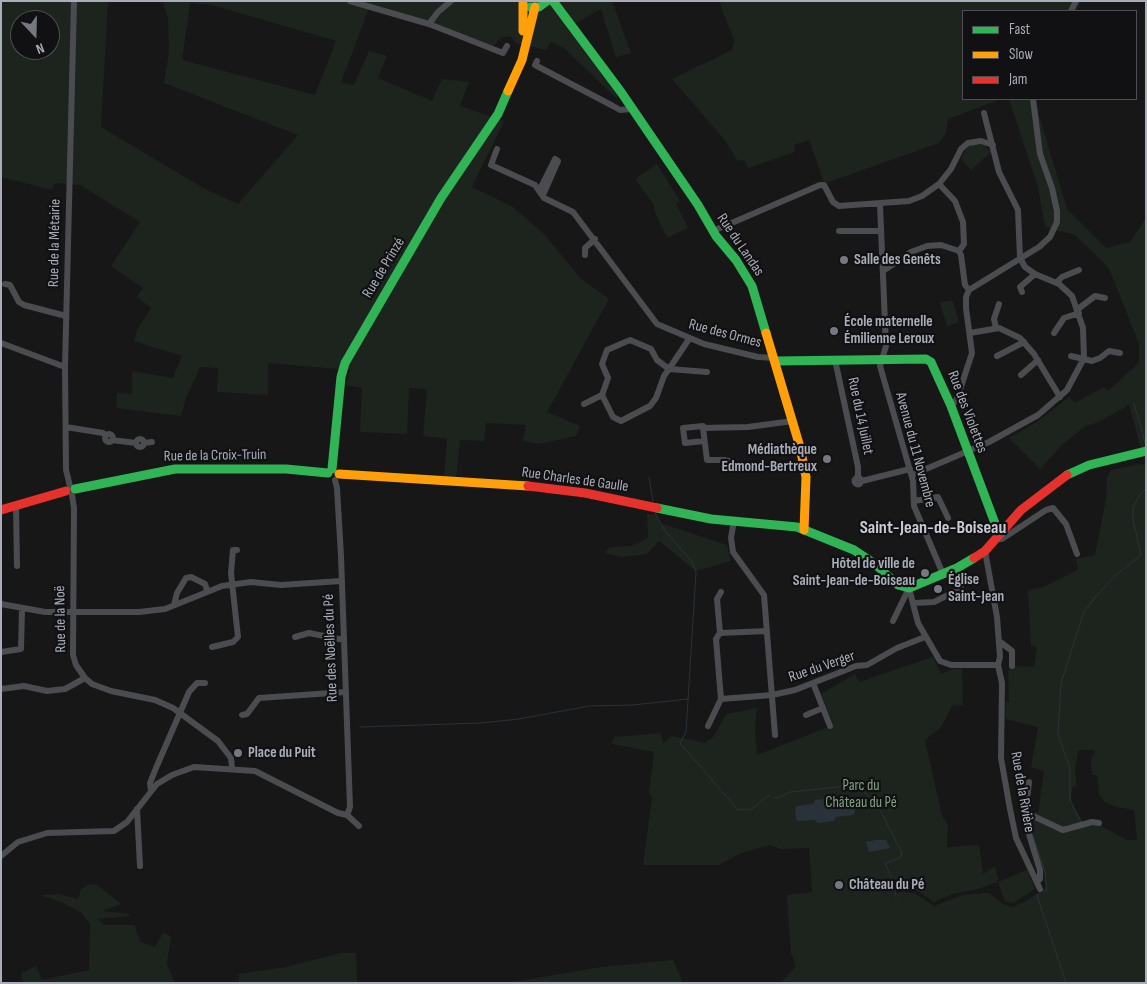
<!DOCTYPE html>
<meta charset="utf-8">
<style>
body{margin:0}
#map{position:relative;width:1147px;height:984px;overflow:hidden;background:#171717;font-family:"Sofia Sans Condensed",sans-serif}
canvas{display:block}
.frame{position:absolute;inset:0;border:2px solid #a8adb8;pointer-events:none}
.legend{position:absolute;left:962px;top:10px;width:175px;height:90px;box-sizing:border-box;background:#111113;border:1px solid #4d4f55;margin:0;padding:6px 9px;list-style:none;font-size:15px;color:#a8adb8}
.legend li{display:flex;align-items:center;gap:10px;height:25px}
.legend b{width:25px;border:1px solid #4d4f55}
.north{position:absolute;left:10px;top:10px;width:50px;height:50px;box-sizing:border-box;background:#111113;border:1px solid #4d4f55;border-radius:50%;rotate:159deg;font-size:14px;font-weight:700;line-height:20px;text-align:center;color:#a8adb8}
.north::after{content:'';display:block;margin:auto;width:18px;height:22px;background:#757880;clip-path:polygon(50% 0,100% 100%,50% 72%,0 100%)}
</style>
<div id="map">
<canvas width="1147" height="984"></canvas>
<div class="frame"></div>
<ul class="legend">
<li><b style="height:6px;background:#30b455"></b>Fast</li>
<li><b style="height:6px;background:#ff9f0a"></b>Slow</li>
<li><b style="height:6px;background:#e5322d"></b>Jam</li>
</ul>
<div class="north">N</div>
</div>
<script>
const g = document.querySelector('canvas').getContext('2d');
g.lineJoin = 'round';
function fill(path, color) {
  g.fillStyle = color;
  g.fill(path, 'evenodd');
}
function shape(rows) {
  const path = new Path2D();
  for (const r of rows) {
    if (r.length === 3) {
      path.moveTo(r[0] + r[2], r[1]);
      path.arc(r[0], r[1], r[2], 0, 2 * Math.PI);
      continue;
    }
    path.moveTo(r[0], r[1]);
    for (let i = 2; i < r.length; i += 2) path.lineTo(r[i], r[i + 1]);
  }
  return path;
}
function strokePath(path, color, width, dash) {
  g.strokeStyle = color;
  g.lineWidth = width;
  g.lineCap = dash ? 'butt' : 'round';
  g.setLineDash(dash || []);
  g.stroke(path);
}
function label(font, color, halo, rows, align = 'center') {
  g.font = font + ' "Sofia Sans Condensed",sans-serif';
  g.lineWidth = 4.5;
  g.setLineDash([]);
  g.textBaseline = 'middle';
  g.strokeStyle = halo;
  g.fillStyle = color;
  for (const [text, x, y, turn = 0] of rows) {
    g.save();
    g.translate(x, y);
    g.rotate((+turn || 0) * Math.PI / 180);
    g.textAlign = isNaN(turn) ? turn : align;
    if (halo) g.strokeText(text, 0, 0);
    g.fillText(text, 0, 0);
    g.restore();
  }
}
fill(shape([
 [1,1,108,1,101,127,205,189,238,204,298,135,164,83,169,52,168,19,163,1,358,1,366,3,368,1,612,1,631,53,616,57,601,9,574,24,570,19,565,25,620,95,616,98,564,48,551,42,546,50,516,43,510,36,500,38,493,47,370,5,341,83,354,85,369,51,387,56,378,78,432,101,442,79,469,82,460,106,504,121,472,187,513,207,544,234,580,278,609,299,547,412,580,426,576,436,539,444,523,441,526,425,486,423,484,441,460,440,456,479,444,478,447,439,423,436,427,389,409,388,407,434,360,432,362,388,346,385,350,370,268,363,268,395,217,392,218,368,200,367,186,398,181,416,116,408,117,393,132,394,132,371,173,378,182,356,134,341,138,328,151,308,137,297,143,288,111,266,140,222,80,185,55,183,52,190,1,177],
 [190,3,212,5,336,41,315,95,182,60],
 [20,20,50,20,50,50,20,50],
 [719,1,1081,1,1077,11,963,11,963,99,1001,99,948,119,946,133,939,143,826,183,823,180,809,140,794,145,795,152,748,168,744,160,738,161,724,139,672,79,732,50,734,40],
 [1009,99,1036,99,1036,105,1067,209,1106,248,1130,242,1146,218,1146,452,1141,449,1129,405,1101,421,1084,427,1064,443,1040,469,1009,438,1037,422,1069,397,1075,403,1104,387,1108,391,1139,363,1139,344,1109,268,1075,235,1045,227,1038,187],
 [973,144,984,145,991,152,971,170,961,159,966,149],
 [657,164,680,201,676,203,688,228,667,238,654,210,654,205,635,179],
 [950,300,953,302,959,322,947,326,940,303],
 [1140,464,1146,465,1146,983,781,983,796,966,791,953,787,895,812,892,809,848,781,849,769,845,739,854,719,865,643,865,652,797,649,793,654,752,612,744,614,737,661,733,663,743,672,736,705,743,714,736,726,714,757,708,755,730,757,755,833,725,821,694,855,674,859,682,933,657,941,674,953,669,962,669,963,705,952,706,942,726,925,740,942,816,948,824,947,847,979,845,983,874,995,866,998,879,997,882,978,889,952,894,934,902,915,889,899,889,896,885,892,888,897,893,904,891,916,894,934,906,963,895,985,893,989,893,1003,904,1012,907,1026,901,1045,888,1044,872,1029,826,1035,812,1038,813,1044,771,1031,767,1038,727,1005,719,1006,702,1009,702,1008,671,1014,666,1034,667,1037,647,1031,646,1028,590,1043,587,1068,575,1078,569,1076,559,1095,555,1106,499,1107,478,1111,470],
 [1078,750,1095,750,1091,760,1092,775,1097,775,1099,795,1105,802,1116,807,1134,810,1137,840,1127,840,1099,825,1086,826,1071,803,1072,787,1077,786,1075,769],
 [647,514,657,515,660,523,727,545,731,561,696,571,659,541,647,554,622,557,604,553,610,547,632,546,648,538],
 [1027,870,1035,889,1013,903,1005,902,998,882],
 [90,884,97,885,121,904,102,911,129,914,130,916,98,919,104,925,135,925,140,942,155,947,163,933,171,936,167,964,175,983,23,983,21,973,36,966,42,980,89,970,90,924,82,913,61,902,40,895,59,894,78,899,81,889],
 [341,953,356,953,357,983,239,983,239,974,286,967],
 [673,960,683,983,508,983,601,967]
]), '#1d241e');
fill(shape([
 [831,798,835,802,851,800,853,802,855,812,853,815,836,817,834,821,818,823,815,820,799,821,796,819,795,809,797,806,813,804,815,800],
 [876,840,886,840,890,848,869,852,866,842]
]), '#2a3239');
strokePath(shape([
 [1134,403,1146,446],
 [649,477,653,501],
 [655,513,665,531,692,562,696,572,686,732,680,743,738,810,752,809,767,796,770,796],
 [360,727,481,723,519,719,589,706,633,705,688,699],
 [774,797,777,798,790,792,857,785,877,804,902,853,900,858,885,863,893,882,896,897],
 [1081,822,1070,800,1070,768,1058,735,1061,683,1084,612,1096,596,1117,574,1141,555,1133,520,1133,508,1140,494,1146,489],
 [1032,833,1045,872,1047,891,1044,892],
 [1039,894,1037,896,1066,983]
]), '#2a3239', 1);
strokePath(shape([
 [350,1,429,24,503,53,507,46],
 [1071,11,1076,1],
 [429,24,438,12,451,1],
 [537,61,535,65,613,106,620,110,631,109],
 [497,149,491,165,535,185,544,198,573,212,657,324,704,344,758,357,775,358],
 [939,184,955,201,963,222,964,244,959,251,961,255,965,285,969,290],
 [539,191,555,159,558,161,543,195],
 [880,205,886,346,880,366,913,481,914,506,943,574],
 [713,231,820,185,824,185,833,202,839,206,909,201,922,196,939,184,951,169,961,149,968,143,981,141,993,145],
 [839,231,880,231],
 [585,255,585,248,595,239],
 [883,271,911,252,927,246,941,245,959,251],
 [1057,282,1062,277,1079,270],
 [5,284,10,285,19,302,24,305,66,316],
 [1022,292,1020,287,1035,274],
 [1078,309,1095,296,1105,298],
 [996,328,994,319,999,304],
 [970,333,999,328,1020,338,1034,354,1060,397],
 [1054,333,1064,318,1079,313],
 [689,339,669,369,664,376,656,398,650,406,621,421,613,417,602,395,608,378,602,364,607,350,630,340,651,349,657,360,669,369,707,372],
 [1,343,65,367],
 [997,356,1024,342],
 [1071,356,1092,361,1100,358,1109,351,1120,353],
 [835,360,858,467,858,478],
 [1021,375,1038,360],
 [584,404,602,395],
 [951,406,957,399,972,353,966,308,966,297,969,290,1039,247,1050,237,1057,222,1057,211,1052,188,1040,154,1033,99],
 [66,427,103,433,106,436],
 [703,428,703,426,683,428,685,443,704,441],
 [109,438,4],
 [140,443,4],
 [112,440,136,443],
 [144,443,152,442],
 [733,462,724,460,707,460,703,428,748,427,793,421],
 [912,475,989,442,1038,415,1067,390,1084,358,1083,328,1072,296,1059,284,1035,274,1025,267,1020,258,1018,210,999,172,984,113],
 [858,481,3.5],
 [335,480,337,488,341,556,350,807,347,815],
 [862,481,910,469],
 [70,486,66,470,65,367,74,1],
 [72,495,74,508,73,655,76,665,85,678,92,684,111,691,155,700,173,708,218,741,231,758,232,768],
 [914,501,938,497,948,518],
 [16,505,17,566],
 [734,520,731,538,733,552,764,595,775,735],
 [995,539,1002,539,1046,510,1053,508,1066,524,1077,554],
 [985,551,997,617,1000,657,998,665],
 [909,588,918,623,940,661,951,665,998,665],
 [914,603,934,602,960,589,962,580,957,568],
 [1,604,45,612,139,612,165,609,222,586,251,582,281,585,341,581],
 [174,605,177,593,186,578,191,577,205,584,207,590],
 [893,621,909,588],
 [720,633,717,599,721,592],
 [295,637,309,633,344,640],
 [999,641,1012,651,1012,666],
 [212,647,233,642,238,637,231,573,233,550,237,550],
 [1,652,21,649,22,609],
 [998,665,1002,683,1001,758,1010,809,1016,838,1040,889],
 [813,683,830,726],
 [1,689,24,686,47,691,65,689,85,678],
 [721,699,772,695,795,690,856,666,867,665,897,648,925,637],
 [242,715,247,714,259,698,346,692],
 [806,715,823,708],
 [708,726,721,699,716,639,720,633,767,631],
 [1029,782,1026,808,1030,817],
 [151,790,150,783,156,768,189,692,197,683,205,683],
 [137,809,140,866],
 [347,815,359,826],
 [1,856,18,842,47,833,114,831,127,822,157,784,172,775,194,767,255,771,338,813,347,815],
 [1037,882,1040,879,1040,870,1028,831,1029,818,1033,816,1063,830,1092,822,1099,823]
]), '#4b4c50', 6);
strokePath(shape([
 [553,1,621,92,698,205,716,236,736,260,752,286,766,333],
 [530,7,539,7,547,1],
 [776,361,926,359,931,362,951,406,999,534],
 [332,469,341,377,345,363,441,198,498,114,508,91],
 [1067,475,1089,465,1146,451],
 [75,489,175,469,286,469,328,473],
 [657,508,711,519,797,527,854,550,875,564,898,585,909,588,957,568,974,558]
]), '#30b455', 9);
strokePath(shape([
 [523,3,523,31],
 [508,91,522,60,535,7],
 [766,333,800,447,806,477,804,530],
 [339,474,528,486]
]), '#ff9f0a', 9);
strokePath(shape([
 [528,486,585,493,657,508],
 [1,510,66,491],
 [974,558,985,551,1021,510,1067,475]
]), '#e5322d', 9);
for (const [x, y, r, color] of [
 [844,260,5,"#757880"],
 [834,331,5,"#757880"],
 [827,459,5,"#757880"],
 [925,573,5,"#757880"],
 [938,589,5,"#757880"],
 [238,753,5,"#757880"],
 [839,885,5,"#757880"]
]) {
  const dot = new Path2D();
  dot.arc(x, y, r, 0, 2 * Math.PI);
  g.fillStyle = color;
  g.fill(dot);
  strokePath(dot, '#111113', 2);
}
label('15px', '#a8adb8', '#111113', [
 ["Rue de la Métairie",55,243,-89],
 ["Rue du Landas",740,245,56],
 ["Rue de Prinzé",384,268,-59],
 ["Rue des Ormes",725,334,15],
 ["Rue des Violettes",967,412,69],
 ["Rue du 14 Juillet",860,416,78],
 ["Avenue du 11 Novembre",915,450,75],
 ["Rue de la Croix-Truin",215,456,-1],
 ["Rue Charles de Gaulle",575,480,8],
 ["Rue de la Noë",61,619,-91],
 ["Rue des Noëlles du Pé",331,648,-92],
 ["Rue du Verger",822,667,-19],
 ["Rue de la Rivière",1022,792,80]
]);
label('bold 15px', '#a8adb8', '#111113', [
 ["Salle des Genêts",854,260],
 ["École maternelle",844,322],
 ["Émilienne Leroux",844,339],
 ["Médiathèque",817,450,"right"],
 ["Edmond-Bertreux",817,467,"right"],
 ["Hôtel de ville de",915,564,"right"],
 ["Saint-Jean-de-Boiseau",915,581,"right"],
 ["Église",948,580],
 ["Saint-Jean",948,597],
 ["Place du Puit",248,753],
 ["Château du Pé",849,885]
], 'left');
label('15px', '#7fa381', '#111113', [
 ["Parc du",861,786],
 ["Château du Pé",861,803]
]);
label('bold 18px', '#c9ccd4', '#111113', [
 ["Saint-Jean-de-Boiseau",933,528]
]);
</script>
